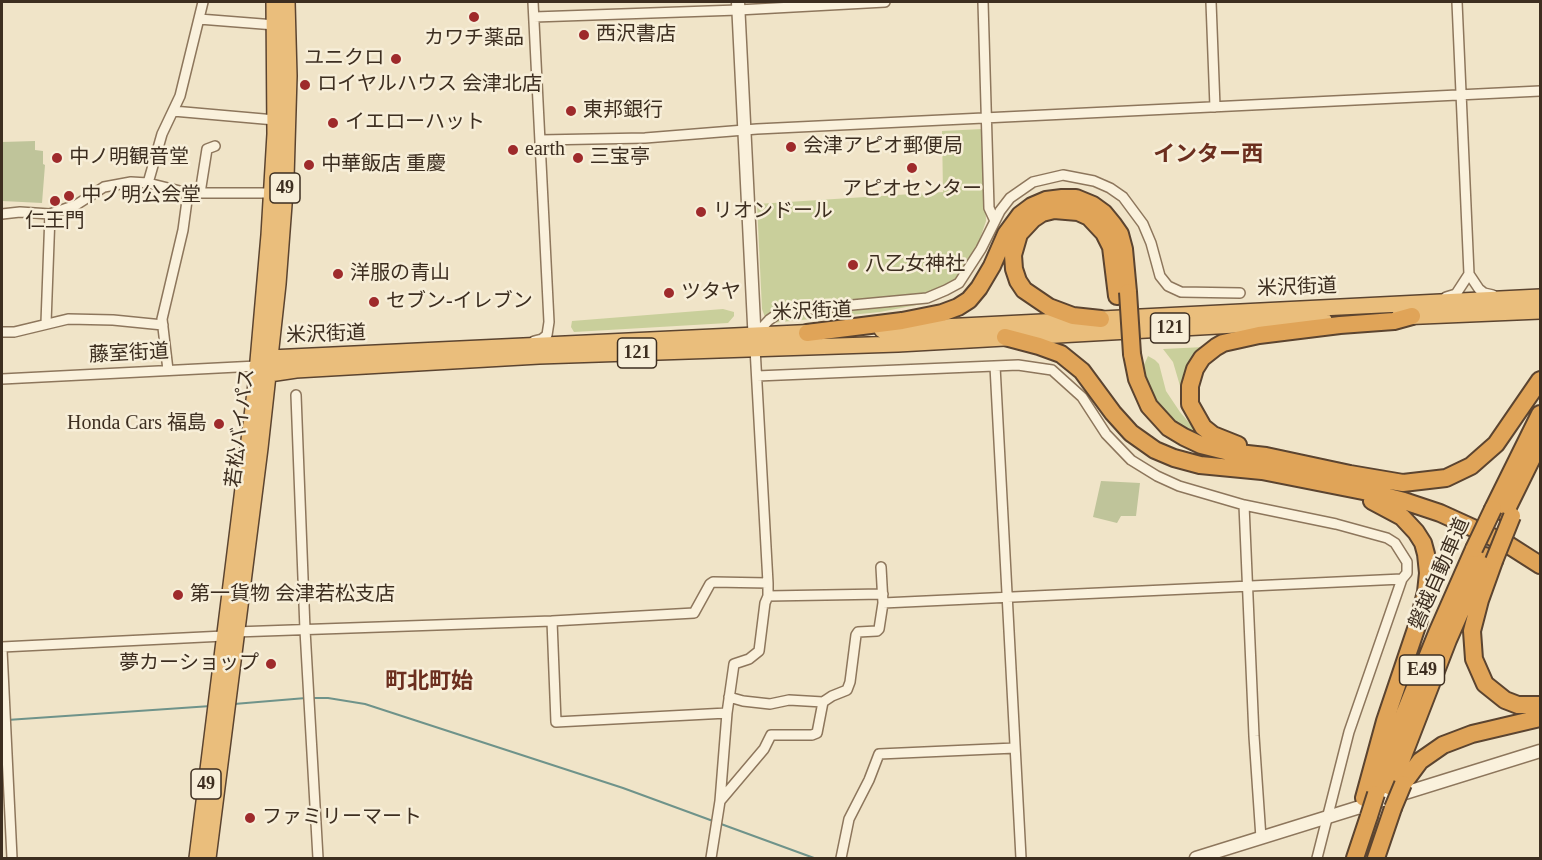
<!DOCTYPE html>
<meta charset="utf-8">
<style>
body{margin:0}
#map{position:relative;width:1542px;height:860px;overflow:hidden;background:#f0e4c8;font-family:"Times New Roman",serif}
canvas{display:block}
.frame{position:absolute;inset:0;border:3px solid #3d2e20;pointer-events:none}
</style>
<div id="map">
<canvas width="1542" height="860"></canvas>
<div class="frame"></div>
</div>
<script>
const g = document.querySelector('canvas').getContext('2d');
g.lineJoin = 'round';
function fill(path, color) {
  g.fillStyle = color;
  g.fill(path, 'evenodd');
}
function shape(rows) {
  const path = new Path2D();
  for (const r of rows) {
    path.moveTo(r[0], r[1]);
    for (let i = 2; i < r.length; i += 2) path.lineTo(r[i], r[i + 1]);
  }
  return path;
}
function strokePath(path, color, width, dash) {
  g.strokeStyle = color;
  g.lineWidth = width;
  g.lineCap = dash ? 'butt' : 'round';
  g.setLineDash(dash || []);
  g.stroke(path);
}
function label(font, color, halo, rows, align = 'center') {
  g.font = font + ' "Times New Roman","Noto Sans JP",serif';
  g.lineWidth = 5;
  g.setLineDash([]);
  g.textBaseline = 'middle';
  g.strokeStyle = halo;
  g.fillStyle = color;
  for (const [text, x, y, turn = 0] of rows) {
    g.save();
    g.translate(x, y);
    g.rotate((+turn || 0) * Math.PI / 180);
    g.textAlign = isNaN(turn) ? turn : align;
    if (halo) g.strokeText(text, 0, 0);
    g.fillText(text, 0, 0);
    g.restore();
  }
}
fill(shape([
 [983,129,986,221,968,274,954,290,922,304,880,312,771,323,766,320,762,309,757,204,943,192,942,131],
 [723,309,734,312,734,316,728,323,574,332,571,327,572,321],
 [1204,347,1183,396,1173,362,1163,349],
 [1148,356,1155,360,1159,364,1166,391,1180,412,1191,425,1222,447,1166,422,1150,398,1143,367]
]), '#c9cf9b');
fill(shape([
 [35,141,35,150,43,151,43,164,45,165,42,203,2,201,2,142],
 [1101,481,1140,483,1136,516,1121,516,1117,523,1093,517]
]), '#bfc49a');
strokePath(shape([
 [312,698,328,698,365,704,623,788,713,821],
 [234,704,306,698],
 [7,720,211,706],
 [721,824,814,858]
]), '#6f938a', 2);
const minor = shape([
 [533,2,549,322,547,335,542,339,534,341],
 [983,2,989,208,995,221],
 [1211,2,1215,107],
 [1457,2,1469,274,1479,289,1484,293,1493,295],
 [534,17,738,10,885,2],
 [199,19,275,25],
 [173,111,275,120],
 [540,140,645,138,757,129,1540,91],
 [148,183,162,134,180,96,203,2],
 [200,193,207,149,215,146],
 [2,214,20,212,50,214,76,205,104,187,131,182,148,183,188,193,275,193],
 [1446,297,1456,294,1469,274],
 [46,323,50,214],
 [2,332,14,332,68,319,113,320,163,325],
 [756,334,769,320,779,313,788,311,927,298,946,290,959,283,981,249,1000,211,1010,198,1033,182,1063,175,1094,181,1110,188,1123,197,1143,224,1151,243,1160,276,1168,286,1181,292,1240,293],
 [995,366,1021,858],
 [168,370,162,319,183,230,188,193],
 [757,376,1018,365,1052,370,1082,397,1106,434,1131,460,1157,476,1179,486,1244,505,1336,524,1387,538,1395,543,1407,562,1407,573,1402,579,1349,732,1317,858],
 [2,379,257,366],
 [296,395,305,630,318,858],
 [1244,505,1254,736,1261,838],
 [768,596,883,594],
 [883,603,1402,579],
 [552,621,556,722,727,713],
 [2,647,224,636,235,632,552,621,694,613,710,584,713,582,768,583,755,348],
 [2,650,12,858],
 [729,697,743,701,770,704,789,700,823,702],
 [720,801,764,749,771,735,812,735,817,733,823,702,832,696,847,690,850,682,856,635,858,632,877,631,879,629,883,603,881,567],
 [711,858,720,801,727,713,734,664,749,659,759,651,765,603,768,596,768,583],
 [841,858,849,819,869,780,879,754,1015,748]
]);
const tertiary = shape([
 [738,2,755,344],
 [1196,858,1540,751]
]);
const trunk = shape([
 [1399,317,1540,311],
 [882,330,1540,297],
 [257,366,269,374,296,370,539,356,898,344,1324,320],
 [257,366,270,358,819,332],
 [197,858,256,384,269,235,275,134,274,2],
 [208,858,260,448,278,284,286,178,289,76,287,2]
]);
const motorway = shape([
 [1101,319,1073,316,1049,307,1024,290,1018,281,1014,269,1013,255,1019,234,1033,219,1042,213,1054,210,1078,212,1089,217,1104,233,1111,247,1117,296],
 [807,333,902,321,942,313,958,307,969,300,979,288,992,266,1006,234,1020,215,1032,206,1046,200,1062,198,1076,198,1093,205,1104,213,1113,224,1120,234,1124,249,1128,292],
 [1005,337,1039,346,1061,354,1082,371,1113,413,1131,433,1155,450,1174,458,1200,465,1262,471,1373,493,1404,501,1440,513,1473,528,1507,544,1540,565],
 [1132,354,1137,379,1149,406,1169,428,1184,437,1201,445,1229,452,1266,456,1350,474,1403,483,1446,478,1471,466,1496,444,1540,380],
 [1238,445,1213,435,1203,427,1190,404,1190,386,1195,369,1202,358,1216,347,1223,343,1259,335,1340,325,1394,321,1412,316],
 [1493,509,1540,414],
 [1505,513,1540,442],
 [1494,561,1480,600,1472,631,1474,659,1485,684,1505,700,1518,705,1540,705],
 [1403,784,1420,761,1443,745,1472,734,1540,718],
 [1391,787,1448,640,1485,556],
 [1376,794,1405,712,1437,633,1474,549],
 [1364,798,1385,721,1418,623,1426,592,1428,573,1426,554,1423,543,1416,532,1402,517,1372,501],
 [1355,858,1369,816],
 [1376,858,1393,808]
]);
strokePath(minor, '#8d765c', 12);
strokePath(tertiary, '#8d765c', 15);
strokePath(trunk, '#5b4430', 18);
strokePath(motorway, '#5b4430', 20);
strokePath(minor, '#faf1dc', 9);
strokePath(tertiary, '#faf1dc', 12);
strokePath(trunk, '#eabe7c', 15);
strokePath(motorway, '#e0a458', 16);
const motorwayBridge = shape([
 [1128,292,1132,354],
 [1474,549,1493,509],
 [1494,561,1512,516],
 [1393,808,1403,784],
 [1369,816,1376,794]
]);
strokePath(motorwayBridge, '#5b4430', 20, []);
strokePath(motorwayBridge, '#e0a458', 16);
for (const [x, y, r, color] of [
 [474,17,6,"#9e2a2b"],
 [584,35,6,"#9e2a2b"],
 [396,59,6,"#9e2a2b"],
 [305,85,6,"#9e2a2b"],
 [571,111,6,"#9e2a2b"],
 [333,123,6,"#9e2a2b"],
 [791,147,6,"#9e2a2b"],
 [513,150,6,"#9e2a2b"],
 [57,158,6,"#9e2a2b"],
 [578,158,6,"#9e2a2b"],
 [309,165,6,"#9e2a2b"],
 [912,168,6,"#9e2a2b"],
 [69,196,6,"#9e2a2b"],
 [55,201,6,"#9e2a2b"],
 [701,212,6,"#9e2a2b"],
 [853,265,6,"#9e2a2b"],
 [338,274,6,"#9e2a2b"],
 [669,293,6,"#9e2a2b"],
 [374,302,6,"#9e2a2b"],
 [219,424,6,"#9e2a2b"],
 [178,595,6,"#9e2a2b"],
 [271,664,6,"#9e2a2b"],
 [250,818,6,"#9e2a2b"]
]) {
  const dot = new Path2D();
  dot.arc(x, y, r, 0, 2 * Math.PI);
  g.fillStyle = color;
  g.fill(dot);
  strokePath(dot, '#f7eed8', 2);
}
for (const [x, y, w] of [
 [285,188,30],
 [1170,328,39],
 [637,353,39],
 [1422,670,45],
 [206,784,30]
]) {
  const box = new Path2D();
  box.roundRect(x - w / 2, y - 15, w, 30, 4.5);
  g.fillStyle = '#f7eed8';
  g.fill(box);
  strokePath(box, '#3d2e20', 1.5);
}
label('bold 18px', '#3d2e20', null, [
 ["49",285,188],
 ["121",1170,328],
 ["121",637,353],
 ["E49",1422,670],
 ["49",206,784]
]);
label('20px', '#3d2e20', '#f7eed8', [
 ["西沢書店",596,35],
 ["カワチ薬品",474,39,"center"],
 ["ユニクロ",384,59,"right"],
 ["ロイヤルハウス 会津北店",317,85],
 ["東邦銀行",583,111],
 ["イエローハット",345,123],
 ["会津アピオ郵便局",803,147],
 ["earth",525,150],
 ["中ノ明観音堂",69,158],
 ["三宝亭",590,158],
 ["中華飯店 重慶",321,165],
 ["アピオセンター",912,190,"center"],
 ["中ノ明公会堂",81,196],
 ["リオンドール",713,212],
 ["仁王門",55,222,"center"],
 ["八乙女神社",865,265],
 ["洋服の青山",350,274],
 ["ツタヤ",681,293],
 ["セブン-イレブン",386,302],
 ["Honda Cars 福島",207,424,"right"],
 ["第一貨物 会津若松支店",190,595],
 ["夢カーショップ",259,664,"right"],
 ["ファミリーマート",262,818]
], 'left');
label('20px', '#3d2e20', '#f7eed8', [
 ["米沢街道",1297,288,-2],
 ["米沢街道",812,312,-2],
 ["米沢街道",326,335,-2],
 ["藤室街道",129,354,-3],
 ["若松バイパス",241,428,-83],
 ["磐越自動車道",1440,574,-66]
]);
label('bold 22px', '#6b2e1e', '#f7eed8', [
 ["インター西",1208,155],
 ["町北町始",429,682]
]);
</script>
